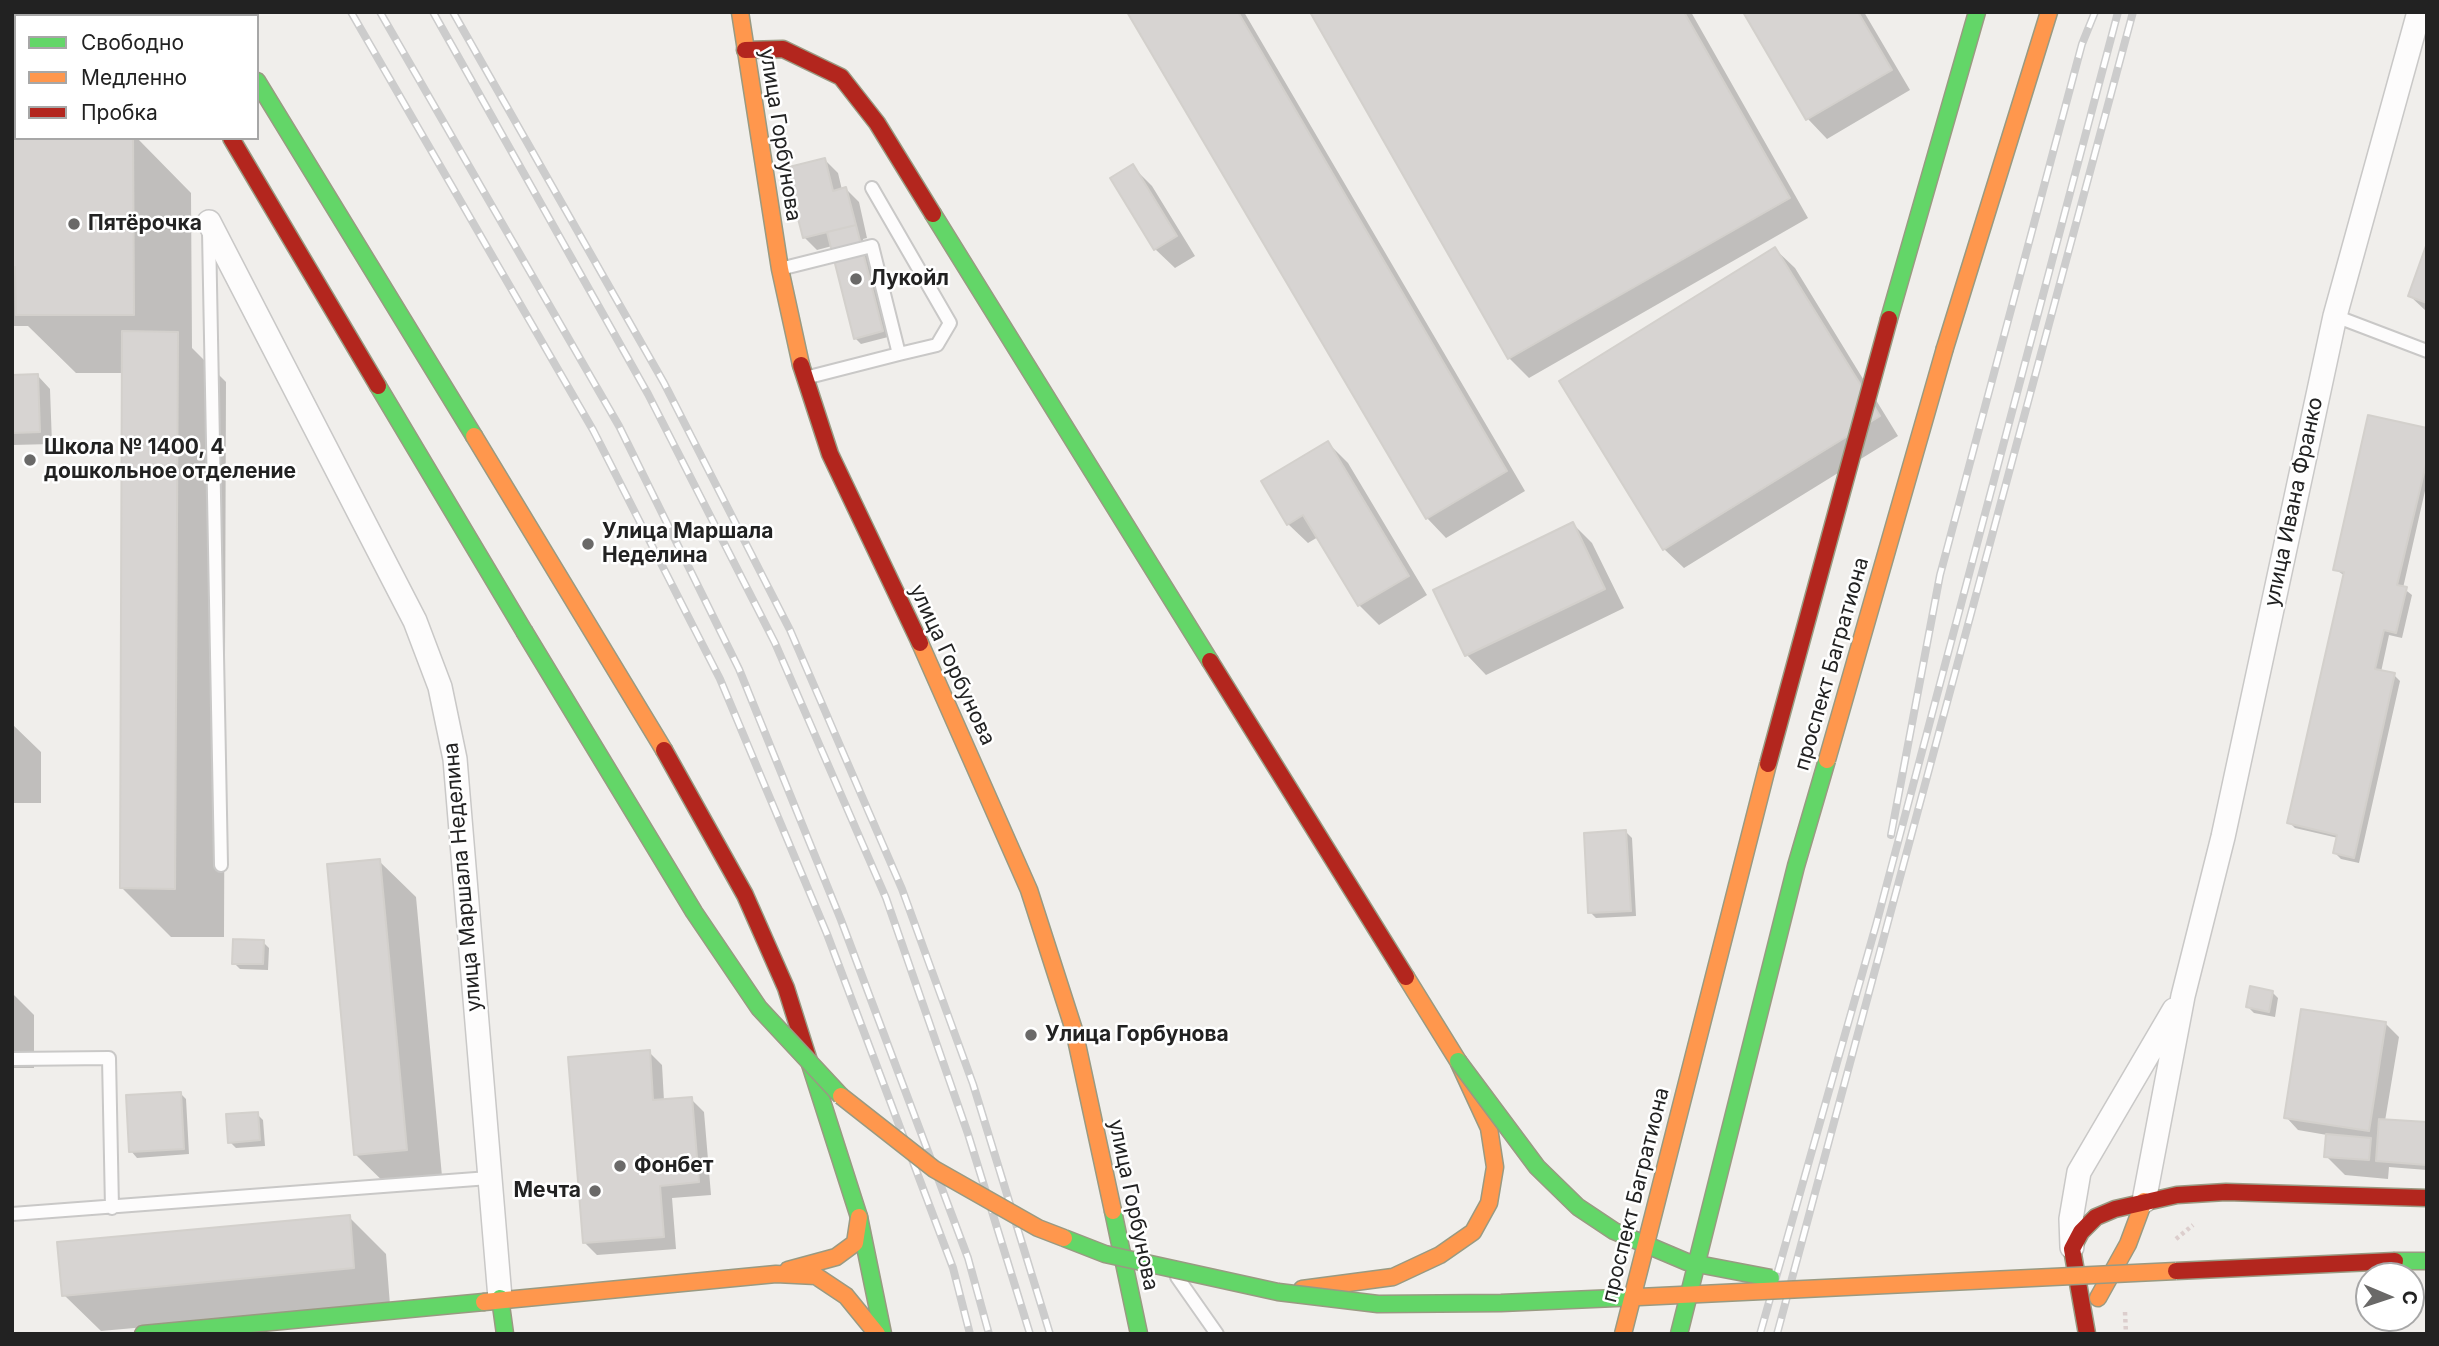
<!DOCTYPE html>
<meta charset="utf-8">
<style>
body{margin:0}
#map{position:relative;width:2439px;height:1346px;overflow:hidden;background:#f0eeeb;font-family:Inter,sans-serif}
canvas{display:block}
.frame{position:absolute;inset:0;border:14px solid #222;pointer-events:none}
.legend{position:absolute;left:14px;top:14px;width:245px;height:126px;box-sizing:border-box;background:#fff;border:2px solid #a7a7a7;margin:0;padding:9px 12px;list-style:none;font-size:21px;color:#222}
.legend li{display:flex;align-items:center;gap:14px;height:35px}
.legend b{width:35px;border:2px solid #a7a7a7}
.north{position:absolute;left:2355px;top:1262px;width:70px;height:70px;box-sizing:border-box;background:#fff;border:2px solid #a7a7a7;border-radius:50%;rotate:92deg;font-size:19px;font-weight:700;line-height:28px;text-align:center;color:#222}
.north::after{content:'';display:block;margin:auto;width:24px;height:32px;background:#6a6968;clip-path:polygon(50% 0,100% 100%,50% 72%,0 100%)}
</style>
<div id="map">
<canvas width="2439" height="1346"></canvas>
<div class="frame"></div>
<ul class="legend">
<li><b style="height:9px;background:#63d668"></b>Свободно</li>
<li><b style="height:9px;background:#ff974d"></b>Медленно</li>
<li><b style="height:9px;background:#b3261e"></b>Пробка</li>
</ul>
<div class="north">С</div>
</div>
<script>
const g = document.querySelector('canvas').getContext('2d');
g.lineJoin = 'round';
function fill(path, color) {
  g.fillStyle = color;
  g.fill(path, 'evenodd');
}
function shape(rows) {
  const path = new Path2D();
  for (const r of rows) {
    path.moveTo(r[0], r[1]);
    for (let i = 2; i < r.length; i += 2) path.lineTo(r[i], r[i + 1]);
  }
  return path;
}
function strokePath(path, color, width, dash) {
  g.strokeStyle = color;
  g.lineWidth = width;
  g.lineCap = dash ? 'butt' : 'round';
  g.setLineDash(dash || []);
  g.stroke(path);
}
function label(font, color, halo, rows, align = 'center') {
  g.font = font + ' Inter,sans-serif';
  g.lineWidth = 5;
  g.setLineDash([]);
  g.textBaseline = 'middle';
  g.strokeStyle = halo;
  g.fillStyle = color;
  for (const [text, x, y, turn = 0] of rows) {
    g.save();
    g.translate(x, y);
    g.rotate((+turn || 0) * Math.PI / 180);
    g.textAlign = isNaN(turn) ? turn : align;
    if (halo) g.strokeText(text, 0, 0);
    g.fillText(text, 0, 0);
    g.restore();
  }
}
fill(shape([
 [1130,12,1244,12,1525,491,1446,538,1427,518],
 [1312,12,1691,12,1808,218,1529,378,1509,358],
 [1745,12,1864,12,1910,90,1827,139,1808,119],
 [17,138,137,138,191,193,192,348,226,382,224,937,171,937,122,888,124,373,76,373,28,326,12,326,12,199,17,199],
 [825,160,838,173,842,190,846,189,859,202,867,238,863,239,888,337,861,344,855,338,832,246,817,250,804,237],
 [1132,166,1152,186,1195,256,1175,268,1155,249],
 [1775,249,1795,268,1898,436,1684,568,1664,549],
 [2427,249,2427,312,2410,296],
 [12,376,38,376,50,389,52,444,12,445],
 [2427,430,2427,482,2403,588,2412,595,2402,638,2389,635,2381,672,2394,675,2400,681,2359,863,2341,859,2335,853,2338,838,2295,828,2289,822,2345,576,2335,569],
 [1328,443,1348,463,1427,595,1379,625,1359,605,1318,537,1308,543,1288,524],
 [1573,524,1592,543,1624,608,1486,675,1467,655,1436,591],
 [12,724,41,752,41,803,12,803],
 [1626,832,1632,838,1636,916,1596,918,1590,912],
 [379,861,416,897,443,1187,393,1191,356,1155],
 [263,942,269,948,268,970,240,969,234,963],
 [2272,992,2278,998,2275,1017,2254,1013,2248,1007],
 [12,993,34,1015,34,1068,12,1068],
 [2386,1024,2399,1037,2385,1121,2427,1124,2427,1170,2389,1167,2388,1179,2345,1175,2326,1156,2327,1135,2298,1130,2286,1117],
 [649,1052,662,1065,664,1101,691,1099,704,1112,711,1195,672,1198,676,1249,597,1255,585,1243],
 [180,1093,186,1099,189,1154,137,1158,131,1151],
 [257,1114,263,1120,265,1146,236,1148,230,1142],
 [349,1217,386,1254,390,1305,101,1331,64,1295]
]), '#0003');
const building = shape([
 [1127,12,1238,12,1507,471,1426,519,1127,12],
 [1310,12,1684,12,1790,198,1508,359,1310,12],
 [1743,12,1858,12,1892,70,1806,120,1743,12],
 [15,133,16,138,133,138,134,315,16,315,15,267,12,267,15,133],
 [825,158,833,191,846,187,856,225,803,238,785,168,825,158],
 [1133,164,1177,236,1154,250,1110,178,1133,164],
 [856,225,883,331,854,339,827,232,856,225],
 [2427,243,2427,303,2408,296,2427,243],
 [1775,247,1880,416,1663,550,1559,381,1775,247],
 [122,331,178,332,175,889,120,888,122,331],
 [38,374,40,432,12,433,12,375,38,374],
 [2368,415,2427,428,2427,460,2397,585,2407,587,2396,633,2384,630,2375,669,2395,673,2354,858,2333,853,2337,835,2287,823,2344,572,2333,570,2368,415],
 [1328,441,1409,576,1358,606,1303,515,1287,525,1261,481,1328,441],
 [1573,522,1605,589,1465,656,1433,590,1573,522],
 [1626,830,1631,911,1588,913,1584,833,1626,830],
 [380,859,407,1150,354,1155,327,864,380,859],
 [233,939,264,940,263,964,232,964,233,939],
 [2250,986,2273,991,2269,1012,2246,1007,2250,986],
 [2301,1009,2386,1022,2369,1131,2284,1118,2301,1009],
 [650,1050,653,1100,692,1097,699,1182,660,1186,664,1237,583,1243,568,1057,650,1050],
 [181,1092,184,1149,129,1152,126,1095,181,1092],
 [258,1112,260,1140,228,1143,226,1114,258,1112],
 [2379,1119,2427,1122,2427,1165,2376,1161,2379,1119],
 [2326,1134,2371,1138,2369,1160,2324,1157,2326,1134],
 [350,1215,354,1268,62,1296,57,1242,350,1215]
]);
fill(building, '#d7d4d2');
strokePath(building, '#d3d0cc', 2);
const lane = shape([
 [12,68,16,66],
 [872,188,950,323,937,345,899,354],
 [209,232,221,865],
 [780,269,872,246,899,354,805,378],
 [2335,316,2427,351],
 [12,1059,109,1058,112,1208],
 [12,1214,489,1178],
 [1177,1277,1217,1334]
]);
const street = shape([
 [209,222,415,621,440,687,455,759,500,1298],
 [2144,1201,2183,996,2223,837,2335,316,2419,12],
 [2072,1247,2071,1219,2079,1172,2174,1010]
]);
const fast = shape([
 [257,81,474,436],
 [933,214,1210,661],
 [1889,319,1977,12],
 [378,386,524,631],
 [810,1064,859,1217,883,1334],
 [1113,1211,1139,1334],
 [2395,1261,2427,1261],
 [500,1298,505,1334],
 [143,1334,484,1302]
]);
const slow = shape([
 [157,12,159,16],
 [215,12,218,16],
 [740,12,780,269,801,365],
 [1945,348,2049,12],
 [474,436,664,750],
 [920,643,1029,890,1074,1030,1113,1211],
 [788,1270,836,1257,855,1243,859,1217],
 [1302,1289,1393,1277,1440,1255,1473,1232,1489,1203,1495,1167,1489,1128,1458,1061,1406,977],
 [2098,1298,2128,1244,2144,1201],
 [484,1302,776,1274,816,1276,846,1296,877,1334]
]);
const jam = shape([
 [745,50,783,49,841,77,877,123,933,214],
 [231,138,378,386],
 [801,365,830,454,920,643],
 [1210,661,1406,977],
 [664,750,745,895,786,988,810,1064],
 [2087,1334,2072,1249,2081,1232,2096,1217,2115,1209,2177,1195,2226,1192,2427,1198]
]);
strokePath(lane, '#c9c8c7', 16);
strokePath(street, '#c9c8c7', 26);
strokePath(fast, '#999a82', 19);
strokePath(slow, '#999a82', 19);
strokePath(jam, '#999a82', 19);
strokePath(shape([
 [2176,1239,2193,1225],
 [2125,1312,2126,1334]
]), '#dccecd', 4.5, [3.5, 3.5]);
strokePath(lane, '#fdfcfc', 12);
strokePath(street, '#fdfcfc', 23);
strokePath(fast, '#63d668', 16);
strokePath(slow, '#ff974d', 16);
strokePath(jam, '#b3261e', 16);
const rail = shape([
 [351,12,593,430,720,679,827,934,953,1268,970,1334],
 [380,12,619,426,739,669,841,920,968,1258,989,1334],
 [433,12,648,394,775,643,886,898,968,1134,1030,1334],
 [453,12,664,383,790,630,902,889,973,1084,1050,1334],
 [1891,835,1940,575,2082,44,2095,12],
 [1760,1334,1876,925,2118,12],
 [1777,1334,2133,12]
]);
strokePath(rail, '#ccc', 8);
strokePath(rail, '#fff', 5, [16]);
const fastBridge = shape([
 [524,631,694,912,759,1008,841,1096],
 [1458,1061,1537,1167,1578,1207,1614,1231,1687,1262,1771,1278],
 [1064,1238,1105,1254,1278,1292,1378,1304,1501,1303,1639,1297],
 [1679,1334,1796,866,1827,760]
]);
const slowBridge = shape([
 [1827,760,1945,348],
 [841,1096,934,1169,1038,1228,1064,1238],
 [1639,1297,2176,1271],
 [1623,1334,1768,764]
]);
const jamBridge = shape([
 [1768,764,1889,319],
 [2176,1271,2395,1261]
]);
strokePath(fastBridge, '#999a82', 19, []);
strokePath(slowBridge, '#999a82', 19, []);
strokePath(jamBridge, '#999a82', 19, []);
strokePath(fastBridge, '#63d668', 16);
strokePath(slowBridge, '#ff974d', 16);
strokePath(jamBridge, '#b3261e', 16);
for (const [x, y, r, color] of [
 [74,224,7,"#6a6968"],
 [856,279,7,"#6a6968"],
 [30,460,7,"#6a6968"],
 [588,544,7,"#6a6968"],
 [1031,1035,7,"#6a6968"],
 [620,1166,7,"#6a6968"],
 [595,1191,7,"#6a6968"]
]) {
  const dot = new Path2D();
  dot.arc(x, y, r, 0, 2 * Math.PI);
  g.fillStyle = color;
  g.fill(dot);
  strokePath(dot, '#fff', 2.5);
}
label('21px', '#222', '#fff', [
 ["улица Горбунова",780,135,81],
 ["улица Ивана Франко",2294,502,-78],
 ["проспект Багратиона",1832,664,-74],
 ["улица Горбунова",952,665,65],
 ["улица Маршала Неделина",463,877,-95],
 ["проспект Багратиона",1636,1195,-76],
 ["улица Горбунова",1133,1205,78]
]);
label('bold 21px', '#222', '#fff', [
 ["Пятёрочка",88,224],
 ["Лукойл",870,279],
 ["Школа № 1400, 4",44,448],
 ["дошкольное отделение",44,472],
 ["Улица Маршала",602,532],
 ["Неделина",602,556],
 ["Улица Горбунова",1045,1035],
 ["Фонбет",634,1166],
 ["Мечта",581,1191,"right"]
], 'left');
</script>
